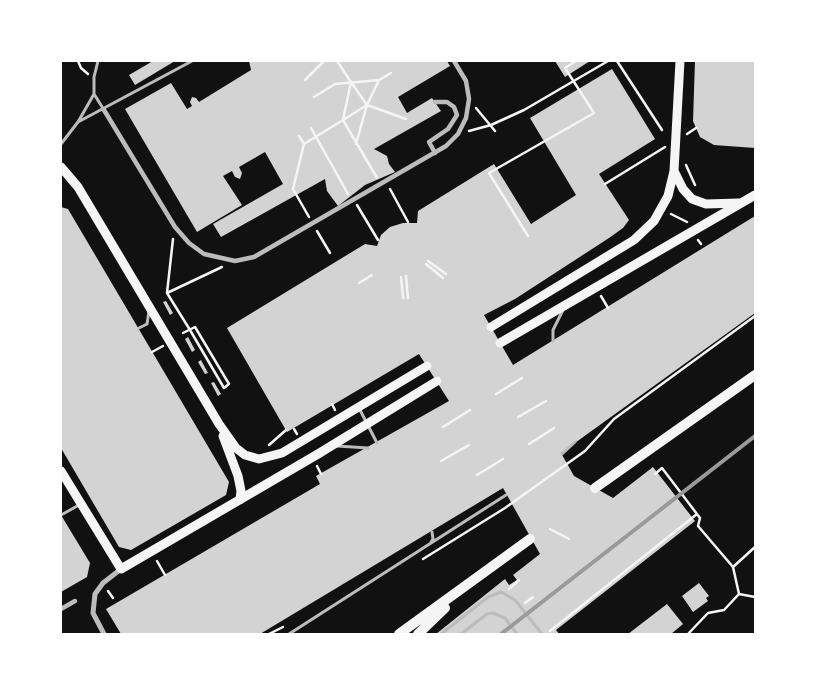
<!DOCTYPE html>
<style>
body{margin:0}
#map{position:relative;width:816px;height:695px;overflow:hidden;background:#111;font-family:"Source Serif 4",serif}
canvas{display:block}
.frame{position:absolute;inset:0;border:62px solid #fff;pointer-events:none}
</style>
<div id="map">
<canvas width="816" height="695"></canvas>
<div class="frame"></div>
</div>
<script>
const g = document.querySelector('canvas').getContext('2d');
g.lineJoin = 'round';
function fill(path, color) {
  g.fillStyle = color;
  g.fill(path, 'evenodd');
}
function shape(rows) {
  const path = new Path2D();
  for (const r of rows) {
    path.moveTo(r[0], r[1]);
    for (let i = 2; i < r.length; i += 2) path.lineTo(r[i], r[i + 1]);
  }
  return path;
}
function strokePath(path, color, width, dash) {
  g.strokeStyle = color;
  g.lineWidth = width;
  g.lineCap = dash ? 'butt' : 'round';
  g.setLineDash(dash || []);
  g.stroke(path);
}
fill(shape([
 [153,61,175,61,135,85,129,75],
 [249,61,447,61,450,66,398,97,407,113,432,98,441,111,374,149,387,156,389,164,395,172,365,185,338,206,327,191,325,179,221,237,213,224,283,184,265,152,239,167,242,173,240,179,235,177,232,171,223,176,242,205,197,232,125,109,171,83,187,109,192,106,190,102,192,97,196,98,199,102,251,70],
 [555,61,590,61,565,77],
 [695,61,755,61,755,148,714,145,700,137,693,121],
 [612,69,655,139,599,174,629,220,623,228,609,238,515,299,484,315,513,365,755,216,755,313,561,453,574,476,613,498,653,467,695,521,556,630,559,634,436,634,505,579,509,585,517,580,513,575,540,554,503,488,260,634,121,634,106,609,320,484,316,476,449,401,419,354,287,432,227,328,365,244,377,246,381,235,390,227,403,223,417,223,418,211,494,164,531,224,576,195,530,118],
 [61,207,68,209,229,482,226,495,131,550,119,547,61,448],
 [166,301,173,313,170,315,163,302],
 [188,337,195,350,192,352,185,339],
 [201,360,208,373,205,374,198,362],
 [214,382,221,394,218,396,211,383],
 [61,515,90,563,87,577,61,592],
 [699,583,709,596,706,598,708,601,693,612,682,596],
 [667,604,683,624,671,634,628,634]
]), '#d3d3d3');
strokePath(shape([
 [78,61,81,68,88,74],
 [617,61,662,130],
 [305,80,324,61],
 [351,82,367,105,406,119],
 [314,97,335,84,379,80,391,73],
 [367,105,343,120,377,178],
 [476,108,495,131],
 [311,128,348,194],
 [469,131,491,125,524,110,608,61],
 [687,134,696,128],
 [299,136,304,144],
 [356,144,367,105,379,80],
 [686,165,695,185],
 [605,184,665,147],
 [390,189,408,222],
 [357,205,378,240],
 [671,214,687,222],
 [309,217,293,189,304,144,343,120,351,82,337,61],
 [317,231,330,253],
 [528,236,489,173,594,113,565,68,576,61],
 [173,239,167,293,190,330,224,388,229,384,195,327,183,333],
 [698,240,701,244],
 [428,261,446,274],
 [426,264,443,278],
 [406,276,408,298],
 [401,277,403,298],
 [359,283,372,275],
 [167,293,222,267],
 [601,296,608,308],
 [152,352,163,346],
 [496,394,522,378],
 [332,404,335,410],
 [518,417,546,401],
 [443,427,470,410],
 [294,429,297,434],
 [529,444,554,428],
 [269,445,286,430],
 [441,461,469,445],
 [317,466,321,474],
 [655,474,662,468,700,518,698,526,733,567],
 [477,475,503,459],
 [550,529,569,539],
 [423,559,505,508,585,451,614,419,755,316],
 [157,561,165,575],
 [509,589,519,580],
 [108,591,113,598],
 [739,594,755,597],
 [525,603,533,597],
 [550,631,697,514],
 [269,634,283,627],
 [688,634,708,613,724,610,739,594,733,567,755,547]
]), '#f5f5f5', 2.5);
strokePath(shape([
 [98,61,94,77,94,94,104,110],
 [78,122,192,61],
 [61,144,78,122,94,94],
 [139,328,147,324,149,311],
 [553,341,553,330,563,310],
 [359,408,377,443],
 [337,446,368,448],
 [562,454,575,442],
 [61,515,79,505],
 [431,542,433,539,432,532],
 [289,634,506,495],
 [441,634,488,597,501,592,515,600,542,634],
 [461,634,487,614,493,613,505,618,517,634]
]), '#bcbcbc', 3);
strokePath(shape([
 [104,110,175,227,189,243,204,254,235,261,254,257,446,146,458,134,466,118,469,99,466,81,454,61],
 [435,153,429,142,448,129,457,115,454,107,447,102,435,102],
 [61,609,75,601]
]), '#bcbcbc', 4.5);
strokePath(shape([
 [104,634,93,613,95,594,103,583,121,569]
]), '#bcbcbc', 5);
strokePath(shape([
 [61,167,78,187,219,424,236,448,245,455,259,459,282,453,427,366],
 [674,171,683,189,692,199,706,204,739,203],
 [491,327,634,240,654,221,668,196,674,171,680,61],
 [500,343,755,195],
 [223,436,238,476,241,491,240,500],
 [61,471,121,569,318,454,437,381]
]), '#f5f5f5', 9);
strokePath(shape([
 [595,488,755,375],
 [399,634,530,539],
 [418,634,445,608]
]), '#f5f5f5', 10);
strokePath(shape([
 [501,634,755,436]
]), '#9a9a9a', 4);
</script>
